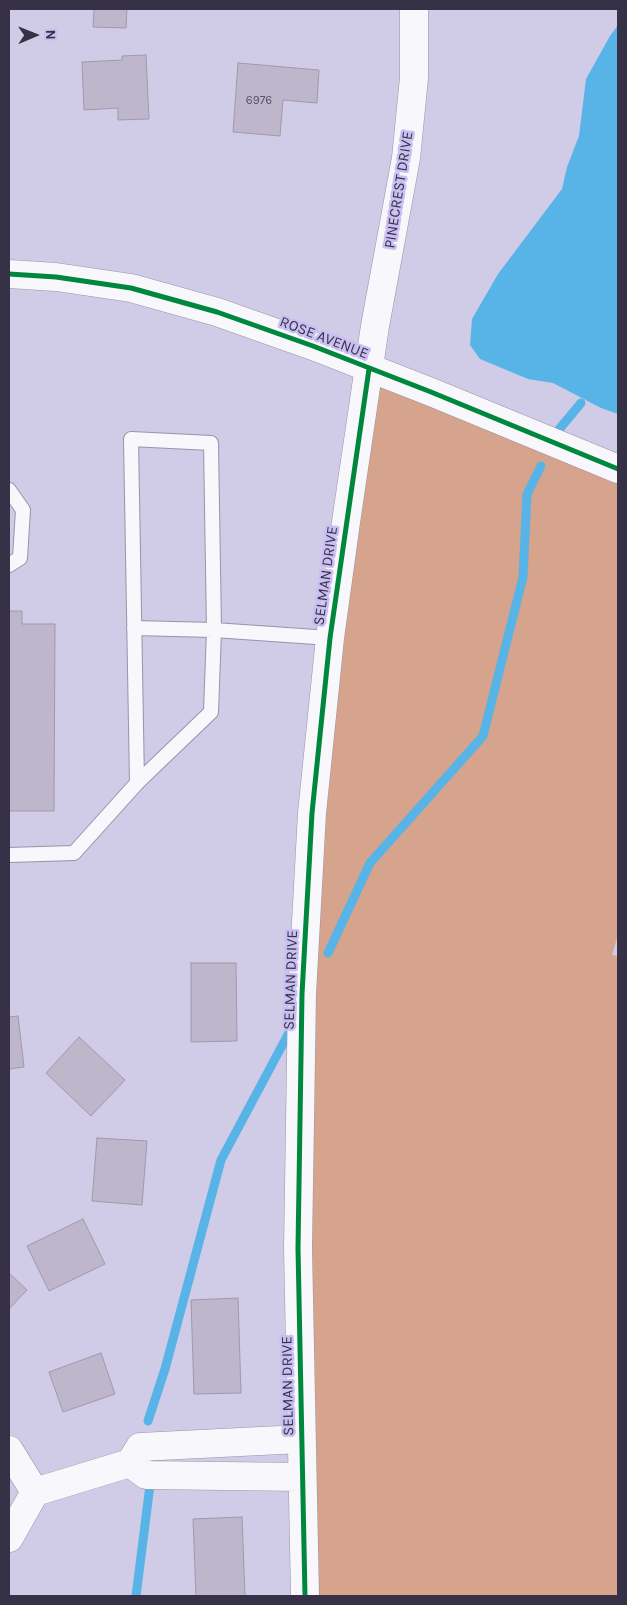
<!DOCTYPE html>
<style>
body{margin:0}
#map{position:relative;width:627px;height:1605px;overflow:hidden;background:#d0cbe6;font-family:Karla,sans-serif}
canvas{display:block}
.frame{position:absolute;inset:0;border:10px solid #363146;pointer-events:none}
.north{position:absolute;left:10px;top:10px;width:50px;height:50px;-webkit-text-stroke:4px #cabff2;paint-order:stroke;rotate:89deg;font-size:14px;font-weight:700;line-height:20px;text-align:center;color:#363146}
.north::after{content:'';display:block;margin:auto;width:18px;height:22px;background:#363146;clip-path:polygon(50% 0,100% 100%,50% 72%,0 100%)}
</style>
<div id="map">
<canvas width="627" height="1605"></canvas>
<div class="frame"></div>
<div class="north">N</div>
</div>
<script>
const g = document.querySelector('canvas').getContext('2d');
g.lineJoin = 'round';
function fill(path, color) {
  g.fillStyle = color;
  g.fill(path, 'evenodd');
}
function shape(rows) {
  const path = new Path2D();
  for (const r of rows) {
    path.moveTo(r[0], r[1]);
    for (let i = 2; i < r.length; i += 2) path.lineTo(r[i], r[i + 1]);
  }
  return path;
}
function strokePath(path, color, width, dash) {
  g.strokeStyle = color;
  g.lineWidth = width;
  g.lineCap = dash ? 'butt' : 'round';
  g.setLineDash(dash || []);
  g.stroke(path);
}
function label(font, color, halo, rows, align = 'center') {
  g.font = font + ' Karla,sans-serif';
  g.lineWidth = 5;
  g.setLineDash([]);
  g.textBaseline = 'middle';
  g.strokeStyle = halo;
  g.fillStyle = color;
  for (const [text, x, y, turn = 0] of rows) {
    g.save();
    g.translate(x, y);
    g.rotate((+turn || 0) * Math.PI / 180);
    g.textAlign = isNaN(turn) ? turn : align;
    if (halo) g.strokeText(text, 0, 0);
    g.fillText(text, 0, 0);
    g.restore();
  }
}
fill(shape([
 [369,369,618,469,618,935,612,955,618,956,618,1596,305,1596,302,994]
]), '#d6a38c');
fill(shape([
 [618,25,618,414,601,408,553,383,528,379,480,359,470,345,472,319,498,274,562,189,567,167,579,136,586,79,610,36]
]), '#58b4e7');
strokePath(shape([
 [556,433,581,403],
 [328,953,370,863,483,736,523,577,527,494,541,466],
 [148,1421,165,1369,221,1160,292,1027],
 [136,1596,150,1485]
]), '#58b4e7', 9);
const building = shape([
 [94,9,127,9,126,28,93,27,94,9],
 [146,55,149,119,118,120,118,108,84,110,82,62,122,60,122,56,146,55],
 [238,63,319,70,317,103,283,100,280,136,233,132,238,63],
 [9,611,22,611,22,624,55,624,54,811,9,811,9,611],
 [191,963,236,963,237,1041,191,1042,191,963],
 [18,1016,24,1067,9,1069,9,1017,18,1016],
 [79,1037,125,1080,91,1116,46,1073,79,1037],
 [97,1138,147,1141,142,1205,92,1201,97,1138],
 [83,1219,105,1264,49,1291,27,1246,83,1219],
 [9,1273,27,1290,9,1309,9,1273],
 [238,1298,241,1393,194,1394,191,1300,238,1298],
 [101,1353,115,1394,63,1412,49,1372,101,1353],
 [242,1517,245,1596,196,1596,193,1519,242,1517]
]);
fill(building, '#beb6cb');
strokePath(building, '#a098ac', 1);
const lane = shape([
 [9,490,23,510,20,558,9,565],
 [134,628,214,630,211,712,137,783],
 [9,855,74,853,137,783,131,439,211,443,214,630,330,638]
]);
const street = shape([
 [9,1450,35,1492],
 [130,1463,146,1475,302,1477],
 [35,1492,130,1463,140,1447,301,1439],
 [9,1538,35,1492],
 [305,1596,298,1248,302,994,312,813,330,638,346,522,375,326,406,158,414,78,414,9]
]);
const secondary = shape([
 [9,274,56,277,131,288,217,312,313,346,431,392,618,469]
]);
strokePath(lane, '#9894a8', 16);
strokePath(street, '#9894a8', 29);
strokePath(secondary, '#9894a8', 29);
strokePath(lane, '#f8f7fb', 14);
strokePath(street, '#f8f7fb', 28);
strokePath(secondary, '#f8f7fb', 28);
strokePath(shape([
 [9,274,56,277,131,288,217,312,313,346,431,392,618,469],
 [305,1596,298,1248,302,994,312,813,330,638,369,369]
]), '#00873e', 5);
label('12px', '#595368', null, [
 ["6976",259,101]
]);
label('15px', '#363146', '#cabff2', [
 ["PINECREST DRIVE",399,190,-81],
 ["ROSE AVENUE",324,338,21],
 ["SELMAN DRIVE",326,576,-82],
 ["SELMAN DRIVE",291,980,-88],
 ["SELMAN DRIVE",288,1386,-91]
]);
</script>
